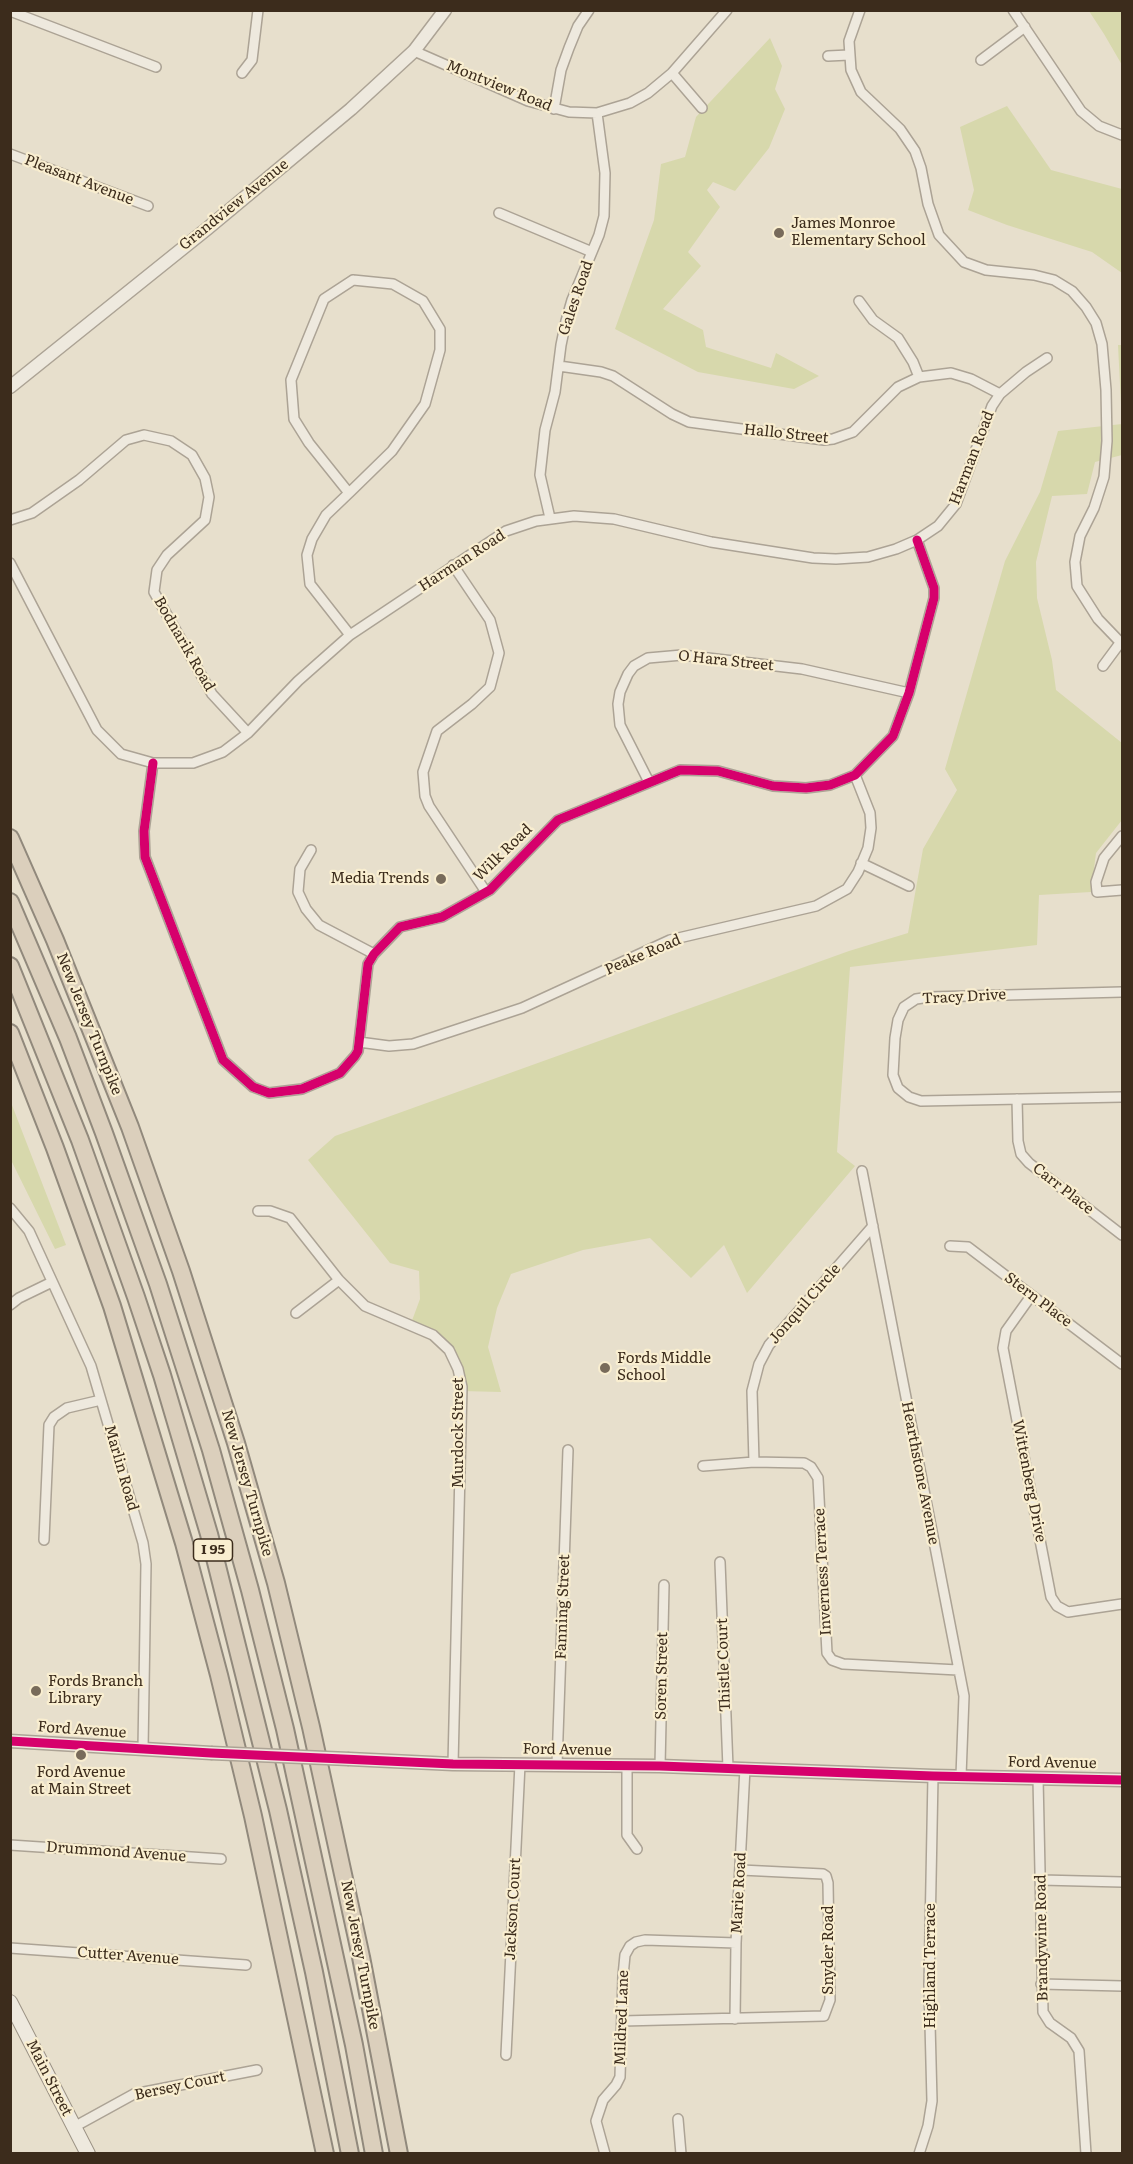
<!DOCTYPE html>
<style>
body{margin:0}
#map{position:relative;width:1133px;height:2164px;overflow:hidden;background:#e7dfcc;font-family:Literata,serif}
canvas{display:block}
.frame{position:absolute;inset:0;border:12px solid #3c2c1c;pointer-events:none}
</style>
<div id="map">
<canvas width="1133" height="2164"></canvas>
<div class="frame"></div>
</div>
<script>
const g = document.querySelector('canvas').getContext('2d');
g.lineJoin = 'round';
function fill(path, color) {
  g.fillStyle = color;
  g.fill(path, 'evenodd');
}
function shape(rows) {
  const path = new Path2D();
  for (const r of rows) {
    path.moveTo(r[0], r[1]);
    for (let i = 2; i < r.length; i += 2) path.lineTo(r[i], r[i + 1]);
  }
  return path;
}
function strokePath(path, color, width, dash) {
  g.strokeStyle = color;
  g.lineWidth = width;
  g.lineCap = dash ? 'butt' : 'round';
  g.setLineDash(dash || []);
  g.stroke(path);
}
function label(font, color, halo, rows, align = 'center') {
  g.font = font + ' Literata,serif';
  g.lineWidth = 4.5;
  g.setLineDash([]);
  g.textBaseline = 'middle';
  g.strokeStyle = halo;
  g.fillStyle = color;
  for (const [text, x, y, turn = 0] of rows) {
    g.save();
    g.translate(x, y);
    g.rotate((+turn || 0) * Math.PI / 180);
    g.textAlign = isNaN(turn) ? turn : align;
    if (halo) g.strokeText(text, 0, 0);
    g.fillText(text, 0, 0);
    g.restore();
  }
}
fill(shape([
 [1089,11,1122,11,1122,65,1104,34],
 [770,38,782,66,775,89,785,109,769,148,735,191,713,182,707,190,720,207,688,252,701,266,663,309,703,330,706,347,771,368,776,353,819,376,794,389,698,372,615,329,654,220,661,164,685,157,696,117],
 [1007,106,1051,170,1122,189,1122,273,1092,252,1007,225,968,210,974,190,960,127],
 [1118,345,1122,345,1122,455,1095,462,1087,494,1052,496,1036,562,1037,598,1052,660,1056,690,1122,743,1122,820,1096,853,1091,892,1039,895,1037,945,850,967,837,1152,855,1166,747,1293,724,1245,691,1278,650,1238,583,1250,511,1274,497,1308,488,1347,501,1392,461,1391,444,1345,410,1326,420,1299,419,1271,390,1263,308,1160,335,1136,849,951,908,933,923,849,957,790,945,769,1005,561,1040,492,1058,431,1122,424],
 [10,1100,66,1245,55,1249,11,1160]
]), '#d7d8ac');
const minor = shape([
 [860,10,849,41,851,70,861,92,900,129,915,151,921,168,928,204,939,235,964,262,986,270,1034,275,1054,280,1072,291,1086,307,1096,323,1102,344,1106,390,1107,441,1104,477,1094,508,1080,536,1075,562,1077,586,1098,619,1122,644],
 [1013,10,1081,111,1099,126,1122,135],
 [10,11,156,67],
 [414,51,528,101,569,112,597,113,630,103,648,93,672,73,727,10],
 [828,56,849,55],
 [981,60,1025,27],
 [242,73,252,60,258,10],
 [672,73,702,108],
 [554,109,561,70,569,48,578,26,589,10],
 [10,154,148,206],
 [499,213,592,252],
 [353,280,393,284,423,301,440,329,440,350,425,404,392,451,349,493,309,443,294,419,291,380,324,299,353,280],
 [859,301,873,320,898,338,913,362,919,377],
 [559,366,601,372,613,376,672,414,689,422,824,440,833,439,853,432,898,387,919,377,951,373,971,379,1000,394],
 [349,493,326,515,312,539,307,555,310,584,350,635],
 [550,518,540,475,545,430,555,392,561,345,566,321,572,300,599,235,604,216,605,173,597,113],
 [10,520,32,513,79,480,126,440,144,435,171,441,192,455,205,478,209,497,205,520,167,555,157,570,154,592,212,694,248,733],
 [10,563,97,730,121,754,153,763,193,763,223,752,248,733,298,681,350,635,506,531,536,521,574,516,614,519,711,542,813,558,836,559,868,557,896,549,917,540,938,526,956,504,992,406,1000,394,1026,372,1047,358],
 [453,565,490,620,499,653,490,687,472,704,437,731,423,772,425,796,429,806,486,892],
 [1103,666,1120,643],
 [153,763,144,831,145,857,223,1060,253,1087,269,1093,302,1089,340,1073,355,1056,358,1051,368,964,374,954,400,927,442,917,490,890,558,820,680,770,718,771,773,786,806,788,830,785,855,775,893,736,909,693,934,598,934,588,917,540],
 [649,782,620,725,618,704,620,692,628,674,634,666,648,658,682,655,802,669,909,693],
 [1122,836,1104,858,1096,882,1097,892,1122,890],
 [311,850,300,869,298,892,306,909,319,925,374,954],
 [861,863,909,886],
 [1122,992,930,997,916,999,904,1007,898,1020,895,1038,893,1075,898,1088,909,1097,921,1101,1122,1097],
 [359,1042,389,1046,413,1044,522,1008,670,940,816,906,847,889,858,872,868,848,871,828,870,813,855,775],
 [1017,1099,1018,1141,1021,1154,1029,1163,1122,1235],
 [862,1171,964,1696,961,1776],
 [10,1208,29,1231,91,1366,143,1543,146,1564,143,1749],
 [258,1211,270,1211,290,1218,339,1280,365,1306,433,1335,449,1350,458,1369,462,1387,453,1764],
 [950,1246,968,1247,1122,1364],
 [1031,1296,1006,1331,1003,1348,1051,1597,1057,1606,1068,1612,1122,1604],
 [10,1305,19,1298,52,1282],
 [296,1313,339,1280],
 [754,1462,752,1391,759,1364,769,1345,873,1226],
 [703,1466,754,1462,804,1463,811,1467,818,1478,827,1653,832,1660,843,1664,958,1670],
 [44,1540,49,1425,54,1417,67,1408,101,1400],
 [720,1562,728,1768],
 [557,1764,568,1450],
 [627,1766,627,1835,637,1849],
 [660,1766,664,1585],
 [1038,1778,1043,2012,1050,2023,1071,2038,1079,2051,1086,2154],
 [10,1845,221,1859],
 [1041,1880,1122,1882],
 [10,1948,246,1965],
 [1041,1984,1122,1986],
 [735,2019,736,1943,745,1768],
 [622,2021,824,2016,830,2000,828,1883,826,1876,823,1874,741,1870],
 [506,2055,520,1764],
 [678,2119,681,2154],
 [74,2127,134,2094,257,2070],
 [605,2154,596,2121,603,2100,616,2085,620,2077,623,1976,625,1955,630,1946,636,1942,645,1940,736,1943],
 [919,2154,928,2126,932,2101,929,1985,933,1776]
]);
const tertiary = shape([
 [10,387,208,228,351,109,414,51,445,10],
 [10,1741,211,1753],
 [349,1759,453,1764,660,1766,933,1776,1122,1780]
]);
const secondary = shape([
 [10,2002,88,2154]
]);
const motorway = shape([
 [10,838,55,940,130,1127,181,1271,236,1443,276,1583,311,1727,361,1957,399,2154],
 [10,902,68,1038,104,1133,158,1284,211,1450,250,1590,285,1729,354,2045,374,2154],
 [10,966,80,1140,136,1297,162,1375,209,1534,278,1810,314,1972,350,2154],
 [10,1033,55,1148,112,1306,184,1543,219,1675,253,1816,325,2154]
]);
strokePath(minor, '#aca395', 12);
strokePath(tertiary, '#aca395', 15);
strokePath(secondary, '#9c9385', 16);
strokePath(motorway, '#91897c', 20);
strokePath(minor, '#eee9de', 9);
strokePath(tertiary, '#eee9de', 12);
strokePath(secondary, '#eee9de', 14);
strokePath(motorway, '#dbcfbc', 16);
const tertiaryBridge = shape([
 [211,1753,349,1759]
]);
strokePath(tertiaryBridge, '#aca395', 15, []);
strokePath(tertiaryBridge, '#eee9de', 12);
strokePath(shape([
 [153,763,144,831,145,857,223,1060,253,1087,269,1093,302,1089,340,1073,355,1056,358,1051,368,964,374,954,400,927,442,917,490,890,558,820,680,770,718,771,773,786,806,788,830,785,855,775,893,736,909,693,934,598,934,588,917,540],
 [10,1741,211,1753,453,1764,660,1766,933,1776,1122,1780]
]), '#d6006c', 9);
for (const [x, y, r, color] of [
 [779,233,6,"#786b5a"],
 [441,879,6,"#786b5a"],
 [605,1368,6,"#786b5a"],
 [36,1691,6,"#786b5a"],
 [81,1755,6,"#786b5a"]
]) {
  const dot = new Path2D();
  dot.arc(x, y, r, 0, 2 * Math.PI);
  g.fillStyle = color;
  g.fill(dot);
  strokePath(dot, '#f9eed0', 2);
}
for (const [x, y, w] of [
 [213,1550,39]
]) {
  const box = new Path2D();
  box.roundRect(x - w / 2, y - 11, w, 22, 4.5);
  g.fillStyle = '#f9eed0';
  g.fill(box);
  strokePath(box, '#3c2c1c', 1.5);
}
label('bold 14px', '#3c2c1c', null, [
 ["I 95",213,1550]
]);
label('15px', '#3c2c1c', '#f9eed0', [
 ["Montview Road",499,86,22],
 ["Pleasant Avenue",79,180,21],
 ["Grandview Avenue",234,205,-39],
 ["Gales Road",576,298,-71],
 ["Hallo Street",786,434,6],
 ["Harman Road",972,458,-69],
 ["Harman Road",462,561,-33],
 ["Bodnarik Road",184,644,60],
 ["O Hara Street",726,661,6],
 ["Wilk Road",503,853,-44],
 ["Peake Road",643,955,-23],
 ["Tracy Drive",964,997,-3],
 ["New Jersey Turnpike",89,1024,68],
 ["Carr Place",1063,1189,38],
 ["Stern Place",1038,1300,37],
 ["Jonquil Circle",805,1304,-49],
 ["Murdock Street",459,1433,-90],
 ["Marlin Road",121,1468,74],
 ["Hearthstone Avenue",920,1473,79],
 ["Wittenberg Drive",1029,1481,79],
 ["New Jersey Turnpike",247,1483,74],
 ["Inverness Terrace",823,1572,-93],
 ["Fanning Street",563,1607,-88],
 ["Thistle Court",724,1665,-92],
 ["Soren Street",662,1676,-89],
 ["Ford Avenue",82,1730,4],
 ["Ford Avenue",567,1750,1],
 ["Ford Avenue",1052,1763,1],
 ["Drummond Avenue",116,1852,4],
 ["Marie Road",739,1893,-87],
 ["Jackson Court",513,1909,-87],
 ["Brandywine Road",1042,1938,-91],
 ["Snyder Road",829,1950,-90],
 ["New Jersey Turnpike",360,1955,79],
 ["Cutter Avenue",128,1956,4],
 ["Highland Terrace",931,1966,-90],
 ["Mildred Lane",622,2018,-88],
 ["Main Street",49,2078,63],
 ["Bersey Court",180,2086,-12]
]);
label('15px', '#3c2c1c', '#f9eed0', [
 ["James Monroe",791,224],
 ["Elementary School",791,241],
 ["Media Trends",429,879,"right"],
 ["Fords Middle",617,1359],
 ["School",617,1376],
 ["Fords Branch",48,1682],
 ["Library",48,1699],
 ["Ford Avenue",81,1773,"center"],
 ["at Main Street",81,1790,"center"]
], 'left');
</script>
